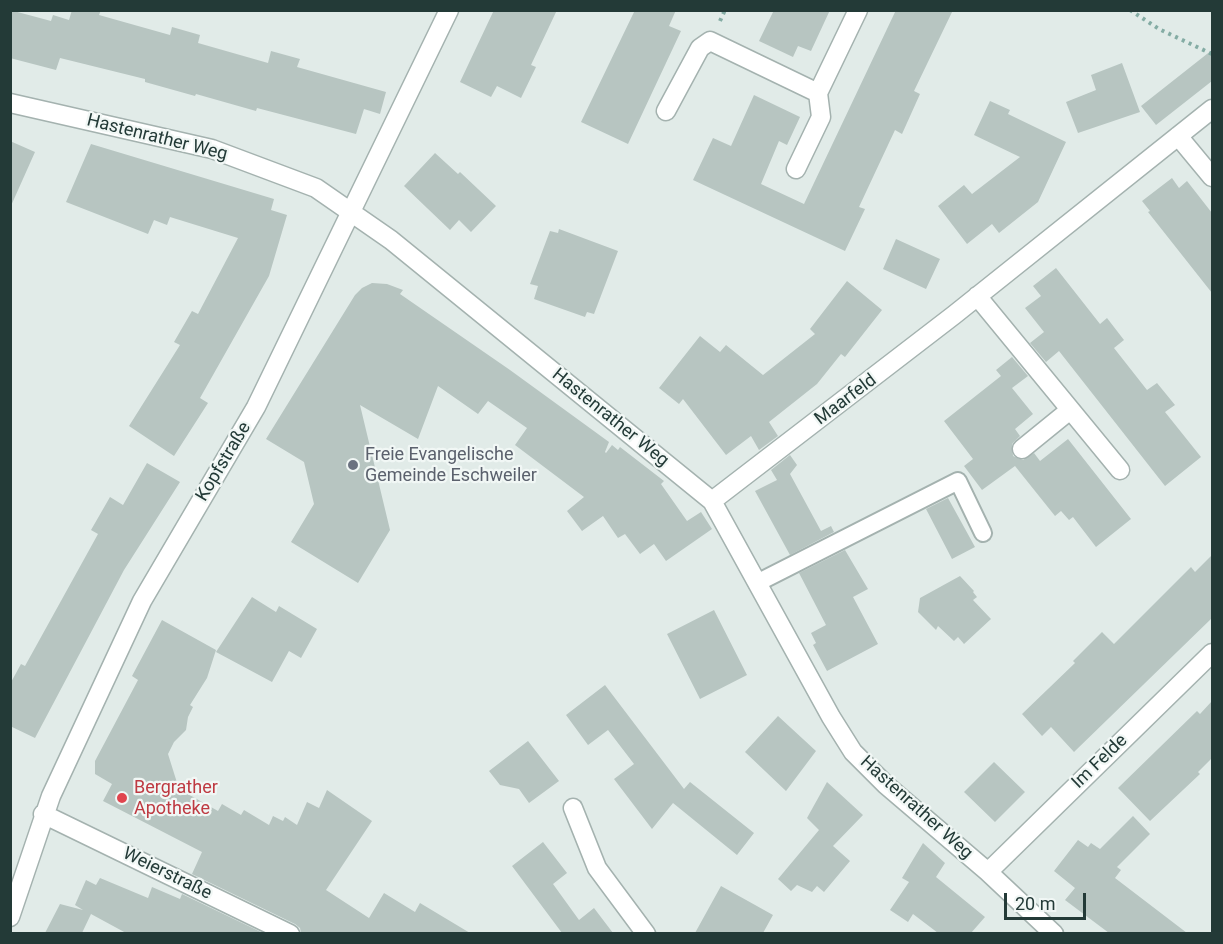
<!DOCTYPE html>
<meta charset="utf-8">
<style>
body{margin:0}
#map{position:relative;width:1223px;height:944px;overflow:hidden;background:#e1ebe8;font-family:Roboto,sans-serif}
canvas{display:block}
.frame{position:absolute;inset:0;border:12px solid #233a37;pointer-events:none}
.scale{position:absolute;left:1004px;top:893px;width:82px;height:27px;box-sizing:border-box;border:3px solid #233a37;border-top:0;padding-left:8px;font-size:18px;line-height:21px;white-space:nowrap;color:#233a37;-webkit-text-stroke:4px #f1f7f5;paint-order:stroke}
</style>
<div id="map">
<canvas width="1223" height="944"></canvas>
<div class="frame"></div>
<div class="scale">20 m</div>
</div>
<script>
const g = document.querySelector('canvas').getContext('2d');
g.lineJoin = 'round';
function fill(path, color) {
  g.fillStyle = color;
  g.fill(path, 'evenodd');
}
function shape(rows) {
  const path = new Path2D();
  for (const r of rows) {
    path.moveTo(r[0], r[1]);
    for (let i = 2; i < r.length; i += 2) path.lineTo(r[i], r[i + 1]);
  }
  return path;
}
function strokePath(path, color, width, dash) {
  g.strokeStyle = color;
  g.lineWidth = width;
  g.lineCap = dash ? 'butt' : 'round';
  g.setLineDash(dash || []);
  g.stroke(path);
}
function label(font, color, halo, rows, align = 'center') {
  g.font = font + ' Roboto,sans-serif';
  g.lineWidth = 4.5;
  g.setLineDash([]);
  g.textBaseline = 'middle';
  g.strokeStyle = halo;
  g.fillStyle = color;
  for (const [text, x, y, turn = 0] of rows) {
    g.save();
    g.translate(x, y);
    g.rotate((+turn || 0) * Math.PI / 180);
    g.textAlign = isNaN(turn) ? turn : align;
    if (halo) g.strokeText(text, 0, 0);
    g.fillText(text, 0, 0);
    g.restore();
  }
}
fill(shape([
 [10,10,51,21,53,15,69,20,72,10,101,10,99,15,170,35,172,27,200,35,198,43,268,63,271,51,300,59,297,67,386,92,380,114,364,109,356,134,257,108,256,111,196,94,195,96,145,82,145,79,60,58,56,70,10,58],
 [494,10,557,10,531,65,536,67,521,98,497,86,491,97,460,82],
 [635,10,676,10,669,26,681,31,628,144,581,122],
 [774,10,830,10,811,51,798,46,793,57,759,41],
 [896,10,953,10,914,91,920,94,902,134,895,130,859,207,865,209,845,251,693,180,713,138,731,146,754,95,800,117,787,145,779,141,761,184,804,204],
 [1212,50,1212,81,1156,125,1141,106],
 [1122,63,1140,112,1078,133,1066,102,1096,90,1091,75],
 [990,101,1010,110,1008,114,1066,142,1038,202,999,233,992,224,967,244,938,206,964,185,972,194,1020,157,974,135],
 [10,141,35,152,10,208],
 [91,144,274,199,271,210,287,215,269,276,200,398,208,403,174,456,129,426,180,345,174,342,192,311,198,314,238,238,170,217,167,225,154,220,148,234,66,202],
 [435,153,458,174,460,172,496,206,471,232,459,220,450,230,404,186],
 [1172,178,1179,188,1187,181,1212,213,1212,293,1148,212,1150,211,1142,201],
 [559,229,618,251,594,314,587,312,585,317,534,299,538,286,530,284,550,231,558,233],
 [896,239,940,259,926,289,883,269],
 [1056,268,1100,324,1107,318,1124,340,1114,348,1147,390,1157,383,1175,405,1165,412,1201,457,1165,486,1059,351,1046,362,1030,343,1044,332,1025,308,1041,296,1033,286],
 [847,281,882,310,845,357,841,354,817,384,769,422,778,436,759,450,751,436,726,455,683,399,679,404,659,388,700,336,720,352,726,345,763,375,815,334,810,329],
 [372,283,387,284,403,290,400,294,510,370,609,442,605,452,606,453,612,445,618,450,620,447,664,481,661,484,687,521,701,512,712,529,666,561,654,544,640,554,625,534,618,538,603,516,582,531,567,511,584,497,515,445,527,428,488,401,478,414,438,386,418,439,360,405,390,530,358,583,291,542,314,504,304,462,266,439,355,295,362,288],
 [1012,357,1028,376,1012,388,1033,414,1015,429,1020,436,1012,444,1013,456,1023,460,1034,453,1040,461,1068,439,1131,519,1096,547,1073,517,1069,520,1061,511,1055,516,1015,466,982,490,964,466,973,459,944,421,1001,376,996,370],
 [790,455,797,465,790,474,821,531,831,526,834,532,790,555,755,491,777,480,771,470],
 [147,463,180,482,124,570,35,738,10,726,10,684,21,664,25,666,98,534,91,530,110,497,123,505],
 [948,498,975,547,952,559,926,509],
 [845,550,868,589,853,597,878,644,827,671,813,645,816,643,811,633,826,625,799,573],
 [1212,555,1212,618,1074,752,1051,727,1042,736,1022,714,1075,663,1073,661,1102,632,1114,644,1191,567,1195,572],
 [960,576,974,591,973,592,977,597,973,600,991,619,964,644,958,637,954,641,938,626,936,630,918,612,920,598],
 [252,597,276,612,279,606,317,629,301,658,289,651,272,682,216,652],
 [714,610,747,675,700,699,667,634],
 [162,620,216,650,207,678,190,705,193,707,188,717,186,730,174,742,168,754,179,789,218,811,222,804,241,815,244,810,269,825,273,816,283,821,285,817,297,825,307,802,319,808,327,790,372,821,326,890,369,918,384,893,415,912,420,903,470,933,301,933,300,928,295,924,192,874,202,852,103,801,112,784,95,774,95,761,138,680,132,676],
 [605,685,684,789,690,782,754,833,737,855,673,803,652,829,614,779,634,764,608,730,588,745,566,715],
 [1212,701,1212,758,1198,772,1200,774,1150,821,1118,788,1197,711,1200,714],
 [778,716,816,751,786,791,745,752],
 [528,741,559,781,529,803,519,789,500,785,489,771],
 [994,762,1025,792,995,822,964,792],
 [827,782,863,815,833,846,850,861,824,892,817,886,812,892,797,885,791,891,778,879,819,830,807,818],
 [1133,816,1150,834,1117,867,1121,870,1115,878,1187,933,1109,933,1065,900,1075,888,1054,871,1078,840,1088,847,1091,843,1100,849],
 [543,842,567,873,553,884,579,920,594,908,613,933,562,933,512,866],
 [923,843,945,863,936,877,985,917,971,933,938,933,913,914,908,922,890,910,909,882,902,878],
 [100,878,148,898,152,887,180,899,182,894,263,933,126,933,91,914,82,933,45,933,60,904,83,910,75,905,86,880,96,885],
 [721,886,773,915,763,933,695,933]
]), '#b7c5c1');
const lane = shape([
 [757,583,958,481,983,533]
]);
const street = shape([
 [10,103,212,149,316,188,391,240,712,501,831,717,853,752,886,785,988,872,1054,934],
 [666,111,700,48,710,41,818,93,858,10],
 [1178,136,1212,177],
 [796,169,821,117,818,93],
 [977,296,1120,470],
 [1022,449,1070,410],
 [712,501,954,315,1212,109],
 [573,808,597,868,646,934],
 [43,814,290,934],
 [988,872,1212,653],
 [10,917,51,796,142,601,256,407,449,10]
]);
strokePath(lane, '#a4b2af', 20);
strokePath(street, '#a4b2af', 21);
strokePath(shape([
 [1130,10,1159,29,1212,54],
 [720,21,725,10]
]), '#84aca4', 4, [3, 4.5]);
strokePath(lane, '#fff', 16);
strokePath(street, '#fff', 18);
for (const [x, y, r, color] of [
 [353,465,6,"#6b7280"],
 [122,798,6,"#e0444e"]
]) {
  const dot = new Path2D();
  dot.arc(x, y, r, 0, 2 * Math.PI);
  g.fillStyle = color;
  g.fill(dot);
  strokePath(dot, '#f1f7f5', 2);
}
label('18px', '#233a37', '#f1f7f5', [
 ["Hastenrather Weg",157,138,14],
 ["Maarfeld",846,400,-37],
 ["Hastenrather Weg",610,418,39],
 ["Kopfstraße",224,462,-59],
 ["Im Felde",1100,762,-44],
 ["Hastenrather Weg",916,808,42],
 ["Weierstraße",167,874,26]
]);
label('18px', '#5b616d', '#f1f7f5', [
 ["Freie Evangelische",365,455],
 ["Gemeinde Eschweiler",365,476]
], 'left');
label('18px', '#be3a42', '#f1f7f5', [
 ["Bergrather",134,788],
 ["Apotheke",134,809]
], 'left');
</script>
